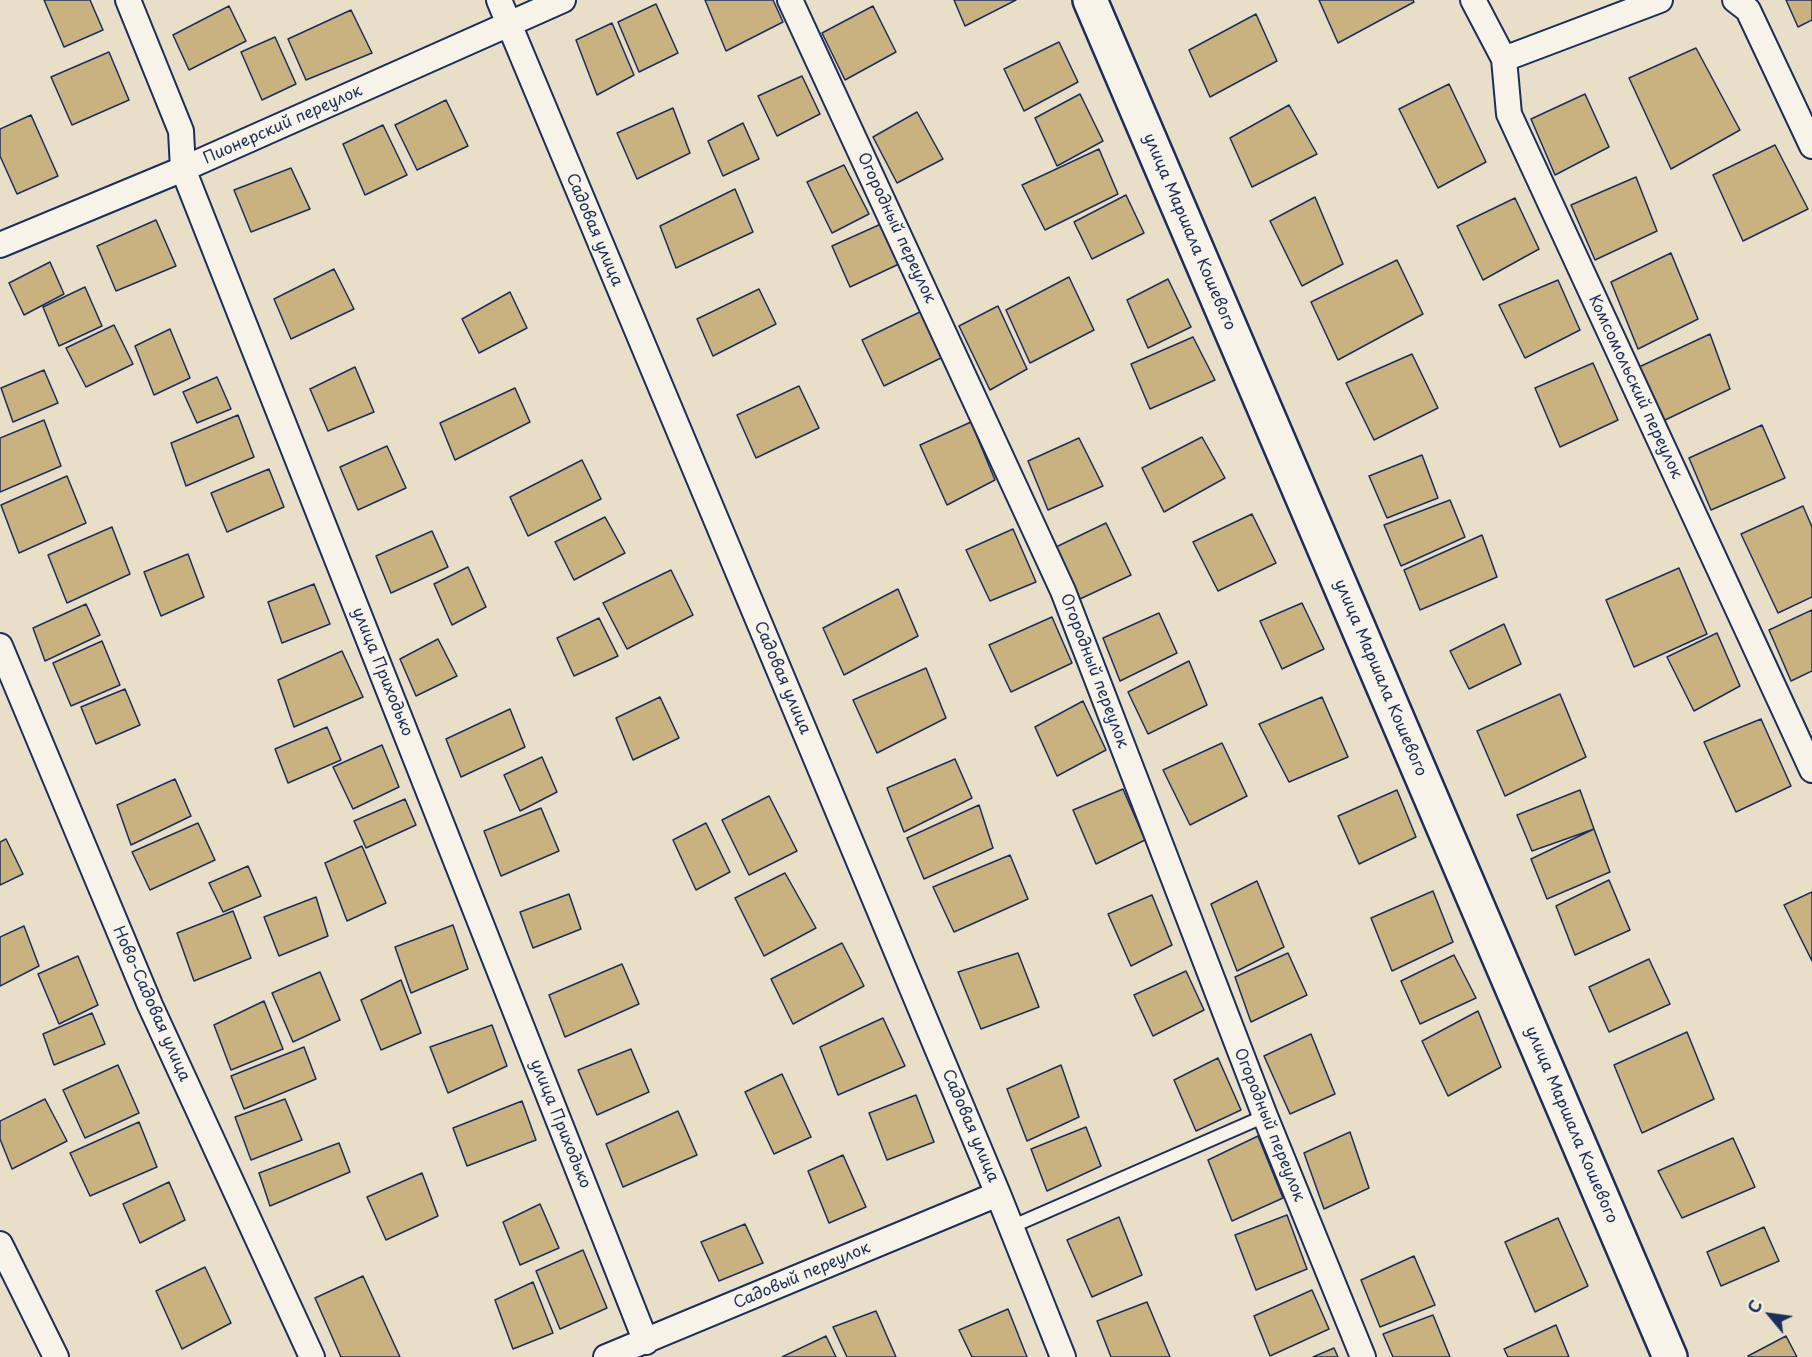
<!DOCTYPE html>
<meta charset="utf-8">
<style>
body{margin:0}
#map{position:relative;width:1812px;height:1357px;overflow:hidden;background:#e9dfc9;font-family:"Playpen Sans",sans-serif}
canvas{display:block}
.north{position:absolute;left:1740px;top:1285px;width:60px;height:60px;-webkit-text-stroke:4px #f7f3e8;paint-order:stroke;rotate:299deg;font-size:16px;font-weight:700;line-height:24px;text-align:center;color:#1b2f5e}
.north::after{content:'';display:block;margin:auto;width:21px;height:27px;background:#1b2f5e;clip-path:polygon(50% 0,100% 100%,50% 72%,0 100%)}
</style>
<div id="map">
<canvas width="1812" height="1357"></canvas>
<div class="north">С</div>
</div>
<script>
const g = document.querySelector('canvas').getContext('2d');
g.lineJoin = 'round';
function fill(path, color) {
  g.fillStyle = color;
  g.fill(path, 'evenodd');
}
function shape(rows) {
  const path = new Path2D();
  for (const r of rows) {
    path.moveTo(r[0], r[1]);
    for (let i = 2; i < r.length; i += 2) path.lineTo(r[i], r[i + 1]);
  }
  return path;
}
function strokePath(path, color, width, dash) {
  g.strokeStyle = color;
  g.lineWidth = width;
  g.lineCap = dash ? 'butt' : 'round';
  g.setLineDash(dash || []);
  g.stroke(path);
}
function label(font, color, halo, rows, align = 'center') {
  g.font = font + ' "Playpen Sans",sans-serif';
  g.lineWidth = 4.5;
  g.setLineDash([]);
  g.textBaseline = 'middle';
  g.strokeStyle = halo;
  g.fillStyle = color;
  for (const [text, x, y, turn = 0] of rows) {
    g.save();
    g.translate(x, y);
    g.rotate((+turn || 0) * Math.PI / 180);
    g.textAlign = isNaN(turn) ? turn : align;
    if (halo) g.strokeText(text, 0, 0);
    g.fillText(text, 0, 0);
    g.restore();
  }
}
const building = shape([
 [44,0,90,0,103,30,64,47,44,0],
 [705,0,773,0,783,22,726,51,705,0],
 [954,0,1016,0,965,26,954,0],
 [1319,0,1413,0,1414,2,1338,43,1319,0],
 [1786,0,1812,0,1812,20,1798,27,1786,0],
 [656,4,678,53,639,72,618,22,656,4],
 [229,6,246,41,189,70,173,35,229,6],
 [873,6,896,52,845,80,822,33,873,6],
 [351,10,372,53,306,80,288,39,351,10],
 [1256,14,1277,61,1210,97,1189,50,1256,14],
 [612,23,634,75,597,95,576,40,612,23],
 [275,37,296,84,262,100,241,52,275,37],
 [1059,42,1078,82,1024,111,1004,69,1059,42],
 [1696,48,1740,130,1671,169,1629,78,1696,48],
 [109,52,129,100,72,125,51,77,109,52],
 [802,76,820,114,777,136,758,96,802,76],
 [1449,84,1486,162,1438,188,1399,109,1449,84],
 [1080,94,1103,141,1057,166,1035,118,1080,94],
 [1585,94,1609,147,1555,175,1531,119,1585,94],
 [446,100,468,146,417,170,395,125,446,100],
 [1289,105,1317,154,1252,187,1230,138,1289,105],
 [673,108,690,153,637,179,617,133,673,108],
 [917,112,943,159,897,183,873,137,917,112],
 [31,115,58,176,17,194,0,156,0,129,31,115],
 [743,123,759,159,723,176,708,141,743,123],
 [383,125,407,175,365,195,343,144,383,125],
 [1775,145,1808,209,1743,241,1713,175,1775,145],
 [1099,149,1118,194,1045,230,1022,185,1099,149],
 [844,165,869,214,832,233,807,182,844,165],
 [291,168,310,209,251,232,234,190,291,168],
 [1636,177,1657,231,1595,260,1571,205,1636,177],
 [735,189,753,232,676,268,660,226,735,189],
 [1126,195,1144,233,1092,259,1074,222,1126,195],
 [1315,197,1343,264,1302,286,1270,221,1315,197],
 [1515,198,1539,249,1483,280,1457,226,1515,198],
 [156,220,176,266,116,291,97,246,156,220],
 [881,224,899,264,850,287,832,246,881,224],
 [1671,253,1698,319,1638,349,1611,282,1671,253],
 [1397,260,1423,314,1338,360,1311,302,1397,260],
 [50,262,64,294,24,315,9,283,50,262],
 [334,269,354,309,291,339,274,299,334,269],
 [1069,277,1094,330,1030,363,1006,310,1069,277],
 [1168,279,1191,327,1148,348,1127,300,1168,279],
 [1558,280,1580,330,1525,358,1499,305,1558,280],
 [85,287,102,326,59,346,43,307,85,287],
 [759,289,776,324,713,356,697,319,759,289],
 [510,292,527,328,479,353,462,319,510,292],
 [998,306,1027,369,990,390,959,326,998,306],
 [926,309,947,355,884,386,862,340,926,309],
 [114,325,133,364,86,387,66,348,114,325],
 [170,329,190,378,154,395,135,346,170,329],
 [1710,334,1730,389,1663,421,1639,367,1710,334],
 [1193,337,1215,380,1150,409,1131,364,1193,337],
 [1412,354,1438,408,1374,440,1346,383,1412,354],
 [1593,363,1618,420,1560,447,1535,388,1593,363],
 [355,367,374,412,328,431,310,389,355,367],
 [44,370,58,403,13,422,1,388,44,370],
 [217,377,231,409,197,423,183,392,217,377],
 [799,386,819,428,756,458,737,415,799,386],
 [515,388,530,422,455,460,440,423,515,388],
 [238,415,254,457,186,486,171,443,238,415],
 [44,420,61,466,0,492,0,438,44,420],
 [971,422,995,480,947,505,920,445,971,422],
 [1762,425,1785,478,1711,510,1689,458,1762,425],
 [1202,437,1225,478,1164,512,1142,468,1202,437],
 [1079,438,1103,486,1048,510,1028,461,1079,438],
 [387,446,406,488,358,510,340,467,387,446],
 [1422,455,1438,498,1387,518,1369,476,1422,455],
 [582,460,601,499,528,536,510,497,582,460],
 [269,469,284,507,227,532,211,493,269,469],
 [67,476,86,523,19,553,1,505,67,476],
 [1450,500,1465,537,1401,566,1384,525,1450,500],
 [1803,506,1812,527,1812,597,1778,613,1741,534,1803,506],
 [1252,514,1276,563,1218,591,1193,542,1252,514],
 [605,517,625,553,574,580,555,542,605,517],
 [1106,523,1131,575,1080,599,1056,547,1106,523],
 [112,527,130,574,67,603,48,555,112,527],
 [1013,529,1036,582,990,601,966,550,1013,529],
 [432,531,448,567,391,593,376,556,432,531],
 [1482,535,1497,577,1420,610,1404,570,1482,535],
 [188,554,204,597,161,616,144,572,188,554],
 [468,567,486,607,452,625,434,584,468,567],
 [1679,568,1707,634,1634,667,1606,600,1679,568],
 [671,570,693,615,627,649,603,603,671,570],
 [314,584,330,624,282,643,268,602,314,584],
 [898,589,918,636,844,675,823,628,898,589],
 [1302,603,1324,649,1282,669,1260,621,1302,603],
 [86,604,100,635,45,661,33,628,86,604],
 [1812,610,1812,671,1791,681,1769,630,1812,610],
 [1159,613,1177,653,1120,681,1103,638,1159,613],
 [1052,617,1072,663,1011,692,989,645,1052,617],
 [599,618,618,656,574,676,557,638,599,618],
 [1504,624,1521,664,1469,689,1450,651,1504,624],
 [1717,633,1740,686,1694,711,1667,657,1717,633],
 [438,639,457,676,416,696,400,659,438,639],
 [102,641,120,685,71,706,53,663,102,641],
 [342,651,363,697,294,727,278,680,342,651],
 [1189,661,1207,705,1148,734,1128,692,1189,661],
 [926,668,946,718,877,753,853,700,926,668],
 [125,689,140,725,96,744,81,707,125,689],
 [1560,694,1586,757,1505,796,1477,731,1560,694],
 [660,697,679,738,633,760,616,718,660,697],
 [1322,697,1348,757,1289,782,1259,724,1322,697],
 [1083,701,1106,750,1057,776,1035,727,1083,701],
 [510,709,525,747,461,777,446,739,510,709],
 [1761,719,1791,786,1736,812,1704,742,1761,719],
 [327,727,341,760,288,783,275,749,327,727],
 [1222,743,1247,796,1190,825,1163,770,1222,743],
 [382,745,399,787,353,809,333,767,382,745],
 [542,757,557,792,520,811,504,775,542,757],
 [955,759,972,798,904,832,887,788,955,759],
 [175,779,191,816,131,845,117,805,175,779],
 [1123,789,1145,840,1096,864,1073,810,1123,789],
 [1397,790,1416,837,1359,864,1338,816,1397,790],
 [1580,790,1594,829,1532,851,1517,815,1580,790],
 [769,796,797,851,749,875,722,820,769,796],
 [405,799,416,825,366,848,354,821,405,799],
 [979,805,993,848,924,879,907,838,979,805],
 [541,808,559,851,501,876,484,831,541,808],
 [198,823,215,860,150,890,132,852,198,823],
 [706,823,730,872,696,890,673,840,706,823],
 [1594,829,1610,872,1547,899,1531,859,1594,829],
 [6,839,23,874,0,885,0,842,6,839],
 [362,846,386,903,347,921,325,863,362,846],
 [1010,855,1028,899,954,932,933,887,1010,855],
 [248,866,261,896,223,912,209,883,248,866],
 [785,873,816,928,764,956,735,898,785,873],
 [1609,880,1630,930,1575,955,1556,906,1609,880],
 [1257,881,1284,947,1237,971,1211,904,1257,881],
 [1433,891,1453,942,1392,971,1371,918,1433,891],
 [1812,892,1812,961,1784,905,1812,892],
 [569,894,581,929,533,948,520,912,569,894],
 [1152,895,1172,945,1131,966,1108,914,1152,895],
 [316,897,328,936,279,956,264,917,316,897],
 [233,911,251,958,194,981,177,933,233,911],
 [453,925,468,969,411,993,395,947,453,925],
 [24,926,39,966,0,986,0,937,24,926],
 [842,943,864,986,793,1024,771,979,842,943],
 [1018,953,1039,1007,981,1029,958,972,1018,953],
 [1288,953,1307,995,1251,1022,1235,977,1288,953],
 [1454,955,1476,998,1420,1024,1401,981,1454,955],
 [78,956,98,1005,59,1024,38,974,78,956],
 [1649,959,1670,1004,1609,1032,1589,987,1649,959],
 [622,964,639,1004,565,1037,549,995,622,964],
 [1186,971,1204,1010,1153,1036,1134,995,1186,971],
 [320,972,340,1020,293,1042,272,993,320,972],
 [401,980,421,1033,381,1050,361,1000,401,980],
 [264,1001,283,1049,231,1070,214,1025,264,1001],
 [1478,1011,1501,1067,1448,1096,1422,1041,1478,1011],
 [92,1013,105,1044,54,1065,43,1034,92,1013],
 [883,1018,905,1066,838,1095,820,1047,883,1018],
 [492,1025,507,1066,448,1093,430,1047,492,1025],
 [1687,1032,1714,1099,1642,1133,1614,1065,1687,1032],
 [1311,1034,1335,1094,1290,1114,1264,1056,1311,1034],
 [304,1047,316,1079,244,1109,231,1076,304,1047],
 [631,1049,649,1092,597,1115,578,1070,631,1049],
 [1218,1058,1241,1110,1196,1131,1174,1080,1218,1058],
 [118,1065,139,1113,85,1138,63,1090,118,1065],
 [1061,1065,1079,1117,1027,1141,1007,1089,1061,1065],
 [782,1074,811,1137,774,1154,745,1092,782,1074],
 [916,1095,934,1142,887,1160,869,1113,916,1095],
 [45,1099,67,1141,12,1169,0,1139,0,1121,45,1099],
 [285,1099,302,1140,251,1160,235,1117,285,1099],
 [522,1101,536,1140,467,1166,453,1128,522,1101],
 [678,1111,697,1155,623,1187,606,1144,678,1111],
 [139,1122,157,1167,90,1196,70,1153,139,1122],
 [1086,1127,1101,1166,1047,1191,1031,1149,1086,1127],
 [1350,1132,1369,1188,1324,1209,1304,1153,1350,1132],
 [1258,1136,1283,1198,1232,1221,1208,1160,1258,1136],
 [1733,1138,1755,1187,1682,1218,1658,1171,1733,1138],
 [339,1143,350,1172,270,1206,259,1173,339,1143],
 [843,1155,866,1207,829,1223,808,1171,843,1155],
 [422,1173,438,1216,386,1240,367,1197,422,1173],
 [169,1182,185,1220,140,1243,123,1204,169,1182],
 [540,1204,559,1248,520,1265,503,1222,540,1204],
 [1287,1215,1307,1269,1256,1290,1235,1235,1287,1215],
 [1119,1217,1142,1275,1092,1297,1067,1240,1119,1217],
 [1558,1218,1588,1286,1535,1312,1505,1242,1558,1218],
 [745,1224,763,1263,719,1281,701,1242,745,1224],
 [1764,1227,1779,1261,1721,1286,1707,1252,1764,1227],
 [583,1250,607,1308,560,1329,536,1271,583,1250],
 [1414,1256,1435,1305,1380,1327,1361,1280,1414,1256],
 [205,1267,231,1323,182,1349,156,1291,205,1267],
 [363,1276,400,1357,341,1357,315,1298,363,1276],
 [533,1282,553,1333,513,1349,495,1300,533,1282],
 [1312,1290,1329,1329,1270,1356,1254,1316,1312,1290],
 [1147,1302,1170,1357,1111,1357,1097,1321,1147,1302],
 [1008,1309,1027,1357,972,1357,959,1330,1008,1309],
 [876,1311,896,1357,847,1357,833,1327,876,1311],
 [1433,1315,1450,1357,1393,1357,1383,1334,1433,1315],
 [1556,1325,1569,1357,1508,1357,1504,1349,1556,1325],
 [826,1336,836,1357,782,1357,826,1336],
 [1786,1336,1797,1357,1748,1357,1748,1356,1786,1336],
 [1334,1348,1338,1357,1313,1357,1334,1348]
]);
fill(building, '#c9b180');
strokePath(building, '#1b2f5e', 1.5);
const lane = shape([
 [1011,1227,1265,1116]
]);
const street = shape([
 [128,0,181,131,183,169,646,1342],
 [499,0,998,1194,1063,1357],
 [790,0,1063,591,1265,1116,1363,1357],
 [1473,0,1504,59,1509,114,1812,770],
 [1735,0,1748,10,1812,146],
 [1504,59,1660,0],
 [0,245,183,169,563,0],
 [0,646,150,1005,312,1357],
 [0,1244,56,1357],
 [606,1357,998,1194]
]);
const secondary = shape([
 [1090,0,1670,1357]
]);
strokePath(lane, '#1b2f5e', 16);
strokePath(street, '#1b2f5e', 28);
strokePath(secondary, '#1b2f5e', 38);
strokePath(lane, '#f7f3e8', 12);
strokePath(street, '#f7f3e8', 24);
strokePath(secondary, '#f7f3e8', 33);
label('16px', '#1b2f5e', '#f7f3e8', [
 ["Пионерский переулок",283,125,-24],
 ["Огородный переулок",896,228,65],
 ["Садовая улица",594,230,67],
 ["улица Маршала Кошевого",1189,232,67],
 ["Комсомольский переулок",1635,387,65],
 ["Огородный переулок",1094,671,69],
 ["улица Приходько",382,672,68],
 ["Садовая улица",782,678,67],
 ["улица Маршала Кошевого",1380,678,67],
 ["Ново-Садовая улица",151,1004,66],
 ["улица Приходько",560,1124,68],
 ["Огородный переулок",1269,1125,68],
 ["улица Маршала Кошевого",1571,1125,67],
 ["Садовая улица",970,1126,67],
 ["Садовый переулок",802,1276,-23]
]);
</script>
